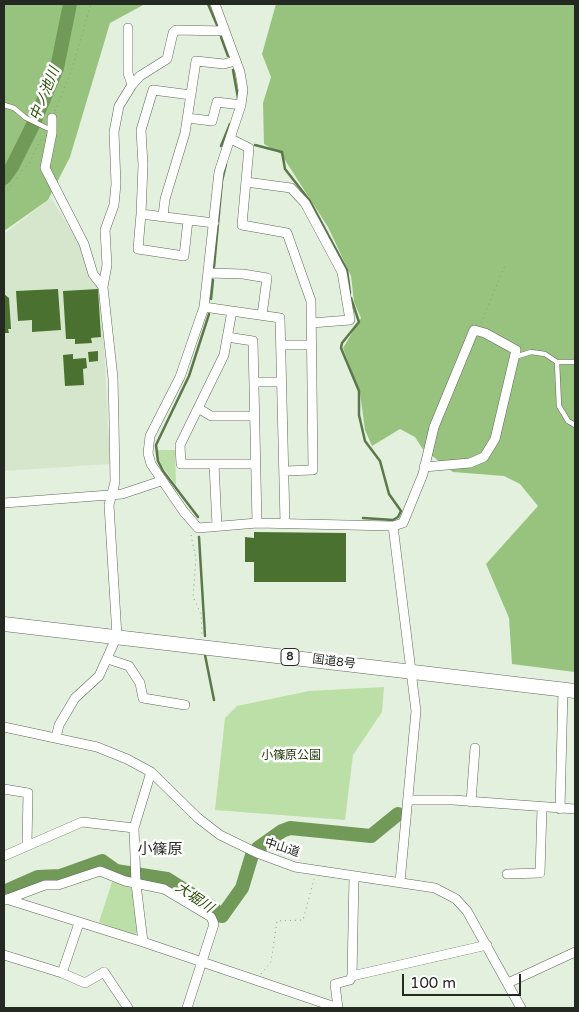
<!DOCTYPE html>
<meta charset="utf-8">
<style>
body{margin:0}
#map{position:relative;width:579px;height:1012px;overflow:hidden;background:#e3f0dd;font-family:"Varela Round",sans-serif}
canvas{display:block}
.frame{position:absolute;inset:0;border:5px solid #242922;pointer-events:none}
.scale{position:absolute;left:402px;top:974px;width:119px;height:22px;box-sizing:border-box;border:2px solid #242922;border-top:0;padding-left:6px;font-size:15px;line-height:18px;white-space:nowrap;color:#242922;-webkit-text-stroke:4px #fff;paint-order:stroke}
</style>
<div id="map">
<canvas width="579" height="1012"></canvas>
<div class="frame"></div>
<div class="scale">100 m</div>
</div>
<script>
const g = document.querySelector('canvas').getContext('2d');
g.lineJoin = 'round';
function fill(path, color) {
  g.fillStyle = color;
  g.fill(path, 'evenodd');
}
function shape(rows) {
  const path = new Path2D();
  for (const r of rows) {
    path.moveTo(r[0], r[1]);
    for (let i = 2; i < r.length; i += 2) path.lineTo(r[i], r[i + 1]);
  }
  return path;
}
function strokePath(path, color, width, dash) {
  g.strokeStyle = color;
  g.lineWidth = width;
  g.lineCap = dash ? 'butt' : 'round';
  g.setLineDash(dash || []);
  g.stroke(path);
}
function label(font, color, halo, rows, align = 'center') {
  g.font = font + ' "Varela Round","Noto Sans JP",sans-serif';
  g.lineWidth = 5;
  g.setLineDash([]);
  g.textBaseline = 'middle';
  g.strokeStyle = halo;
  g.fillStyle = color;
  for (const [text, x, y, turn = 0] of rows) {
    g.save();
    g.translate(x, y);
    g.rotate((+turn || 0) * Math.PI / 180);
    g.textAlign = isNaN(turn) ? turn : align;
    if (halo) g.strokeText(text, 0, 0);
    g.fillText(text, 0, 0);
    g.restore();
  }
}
fill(shape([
 [51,198,82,248,101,288,110,464,4,471,4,234]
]), '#d5e6cd');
fill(shape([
 [157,450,175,450,176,485,161,465],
 [384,687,382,712,353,755,345,820,215,810,225,718,237,706,309,691],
 [112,882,129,886,134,892,137,933,132,936,104,927,104,924,99,922]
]), '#bbdfa6');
fill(shape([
 [4,4,145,4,110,23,70,157,48,200,4,231],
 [276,4,575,4,575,672,512,664,509,618,486,564,538,506,520,484,504,476,453,472,422,448,415,437,400,429,372,446,365,430,360,393,343,348,361,318,354,302,351,276,328,227,281,154,264,144,263,103,271,77,262,54]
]), '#98c37e');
strokePath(shape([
 [208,4,217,25],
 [221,37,228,56],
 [233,70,238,98],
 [255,145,282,152,285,169,310,201,347,270,350,293],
 [221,146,230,124],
 [214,267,222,181,226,164],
 [351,298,359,322,342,343,341,348,359,391,359,415,365,441,380,461,389,494,401,511,398,517,393,520,363,518],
 [211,299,213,280],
 [198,517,163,471,158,461,156,445,189,376,209,314],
 [199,537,205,636],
 [205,655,214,700]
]), '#5a7848', 2.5);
strokePath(shape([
 [4,178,12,167,32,127,57,68,70,4],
 [4,892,38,877,60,876,102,861,116,871,167,879,210,906,222,916,242,888,252,855,258,848,282,831,290,828,371,836,398,814]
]), '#719a58', 14);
fill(shape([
 [58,289,61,330,32,332,32,320,18,321,16,291],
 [98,289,101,337,91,338,92,343,75,344,75,339,66,339,63,291],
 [4,294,9,298,11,329,8,329,9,333,4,333],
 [98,351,98,361,89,362,88,352],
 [73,354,73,359,86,358,87,368,83,369,84,385,65,386,63,355],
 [254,532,346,533,346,582,254,582,254,562,245,562,245,537,254,538]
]), '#4a7130');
const service = shape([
 [4,105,14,108,26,118,47,128],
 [515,357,531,352,545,354,557,362,575,362],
 [557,362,559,406,568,421,575,425]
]);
const minor = shape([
 [215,4,240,72,243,90,241,105,219,172,204,307,180,377,150,436,148,453,151,464,184,512,198,528,257,523,393,526,403,523,423,474,434,427,474,330,485,333,516,350,495,439,484,457,470,463,424,467],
 [128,28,128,73,132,85],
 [191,95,153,90,141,130,143,165,141,214,214,223],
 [52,118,52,133,45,168,84,244,93,274,103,287],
 [187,118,212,121,217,102,241,105],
 [231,139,249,148,242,225,287,233,311,301,313,470,284,471],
 [246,182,291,188,305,203,342,272,350,320,311,323],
 [141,214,138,249,184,256,188,220],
 [163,216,165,199,185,133,196,61,224,64,235,61],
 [209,273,243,274,267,278,262,315],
 [204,307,280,318,285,523],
 [227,337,253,341,257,523],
 [281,345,311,345],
 [254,382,281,382],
 [198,408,211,416,255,416],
 [214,464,255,464],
 [4,503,122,494,161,481],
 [217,526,214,464,181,464,180,445,224,355,232,311],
 [393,526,416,711,400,882],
 [108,659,129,666,140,683,143,698,185,705],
 [4,727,97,747,127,759,151,772,198,818,220,835,257,853,295,867,435,888,456,899,467,911,521,1008],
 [56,738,59,725,75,698,99,676,117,636,109,505,115,482,114,422,113,378,103,287,107,265,105,230,114,205,116,184,114,132,119,106,132,85,140,76,167,59,173,33,176,30,225,31],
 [4,789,28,793,27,844],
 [408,800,453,800,575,809],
 [471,802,475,748],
 [560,809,563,690],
 [4,856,82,822,134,828],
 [507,874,540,873,542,808],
 [6,899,143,942,338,1008],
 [5,900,45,885,58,885,100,871,125,881,164,889,211,917,214,924,187,1008],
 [79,923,62,973,85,983,104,972,128,1008],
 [143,942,136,884,134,828,151,772],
 [4,955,62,973],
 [352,976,487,945],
 [508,983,575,952],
 [338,1008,335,984,350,980,352,976,354,876]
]);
const trunk = shape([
 [4,624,575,691]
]);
strokePath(service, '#5f6959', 5.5);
strokePath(minor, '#5f6959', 10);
strokePath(trunk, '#5f6959', 15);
strokePath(shape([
 [55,111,71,72,91,4],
 [4,194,29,163,42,137],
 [481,323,505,265],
 [191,535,196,559,193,597,201,614,202,637],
 [261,974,271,962,277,921,303,920,314,879]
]), '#8b9487', 1, [1, 4]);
strokePath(service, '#fff', 4.5);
strokePath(minor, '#fff', 9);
strokePath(trunk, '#fff', 14);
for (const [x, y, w] of [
 [290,657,18]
]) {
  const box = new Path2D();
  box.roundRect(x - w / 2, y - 8.5, w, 17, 4);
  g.fillStyle = '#fff';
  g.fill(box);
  strokePath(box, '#242922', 1);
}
label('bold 11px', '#242922', null, [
 ["8",290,657]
]);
label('12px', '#242922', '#fff', [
 ["国道8号",334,662,7],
 ["中山道",282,848,18]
]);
label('12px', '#1f3a09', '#fff', [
 ["小篠原公園",291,756]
]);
label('italic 14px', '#284e03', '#fff', [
 ["中ノ池川",45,94,-68],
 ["大堀川",194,898,34]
]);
label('15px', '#242922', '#fff', [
 ["小篠原",160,850]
]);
</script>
